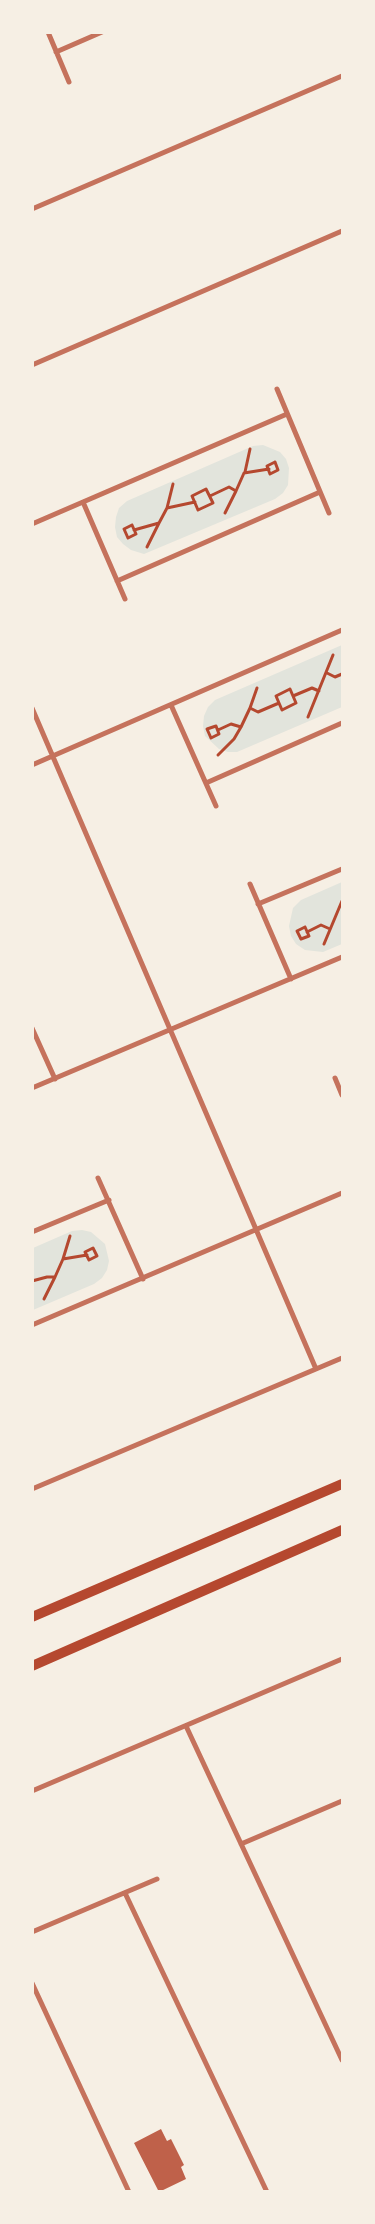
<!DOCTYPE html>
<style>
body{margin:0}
#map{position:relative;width:375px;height:2224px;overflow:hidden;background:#f6efe4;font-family:Rubik,sans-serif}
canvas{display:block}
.frame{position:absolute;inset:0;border:34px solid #f6efe4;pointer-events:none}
</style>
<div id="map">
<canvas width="375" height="2224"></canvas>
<div class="frame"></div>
</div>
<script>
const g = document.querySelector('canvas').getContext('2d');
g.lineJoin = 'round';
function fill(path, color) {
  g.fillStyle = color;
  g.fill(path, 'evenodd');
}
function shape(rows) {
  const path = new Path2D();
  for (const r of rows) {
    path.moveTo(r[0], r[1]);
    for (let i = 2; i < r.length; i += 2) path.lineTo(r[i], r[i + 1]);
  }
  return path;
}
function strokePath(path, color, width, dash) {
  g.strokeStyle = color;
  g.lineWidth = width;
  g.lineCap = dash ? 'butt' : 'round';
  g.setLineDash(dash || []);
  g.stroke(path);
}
fill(shape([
 [263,445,280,452,286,459,289,468,288,485,283,493,275,499,144,554,131,550,123,544,117,537,115,527,116,517,119,508,127,501,253,446],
 [342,645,342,707,237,752,228,752,219,749,205,736,203,726,204,716,208,707,215,700],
 [342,882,342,944,323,952,305,950,296,944,291,936,289,926,293,908,301,900],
 [82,1230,91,1232,105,1244,109,1261,107,1270,102,1278,94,1284,33,1310,33,1248,72,1231]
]), '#e2e4dc');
fill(shape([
 [161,2129,167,2141,171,2139,184,2165,181,2167,186,2179,159,2192,134,2143]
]), '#bf614a');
strokePath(shape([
 [275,462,278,470,270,474,267,466,275,462],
 [245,472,250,449],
 [206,489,213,503,198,510,192,496,206,489],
 [210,496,229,487,236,491,244,473,269,469],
 [167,508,173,484],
 [225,513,236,491],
 [132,525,136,534,128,538,124,529,132,525],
 [134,530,159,523,167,508,195,502],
 [147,547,159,523],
 [327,673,335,677,342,674],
 [293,696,290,689,276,696,282,710,296,703,293,696,312,688,319,691],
 [250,708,257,688],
 [308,717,333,655],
 [216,726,219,734,211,738,207,729,216,726],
 [218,730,231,724,241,727,250,708,258,712,279,703],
 [218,755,234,739,241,727],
 [305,927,309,936,301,939,297,931,305,927],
 [307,932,321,925,330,929],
 [324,944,342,901],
 [93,1248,97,1256,89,1260,85,1252,93,1248],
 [63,1259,70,1236],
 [32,1281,47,1277,55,1277,63,1259,87,1255],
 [44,1299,55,1277]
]), '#b5482f', 3);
strokePath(shape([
 [48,32,69,82],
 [56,52,102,32],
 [32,209,342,76],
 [32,365,342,231],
 [277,389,329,513],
 [83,502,125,599],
 [32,524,287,414],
 [117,581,320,492],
 [171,705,216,806],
 [32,708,316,1369],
 [32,765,342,630],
 [206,783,342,723],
 [250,884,291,979],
 [258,904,342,869],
 [32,1028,55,1079],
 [335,1078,342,1095],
 [32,1088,342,957],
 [98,1178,143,1279],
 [32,1232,109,1200],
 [32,1325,342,1193],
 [32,1489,342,1358],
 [186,1726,342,2060],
 [32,1791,342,1659],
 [241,1844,342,1801],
 [125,1893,267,2192],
 [32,1932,157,1879],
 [32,1983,129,2192]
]), '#c5725c', 5);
strokePath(shape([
 [32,1617,342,1484],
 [32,1666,342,1530]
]), '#b5482f', 10);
</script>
